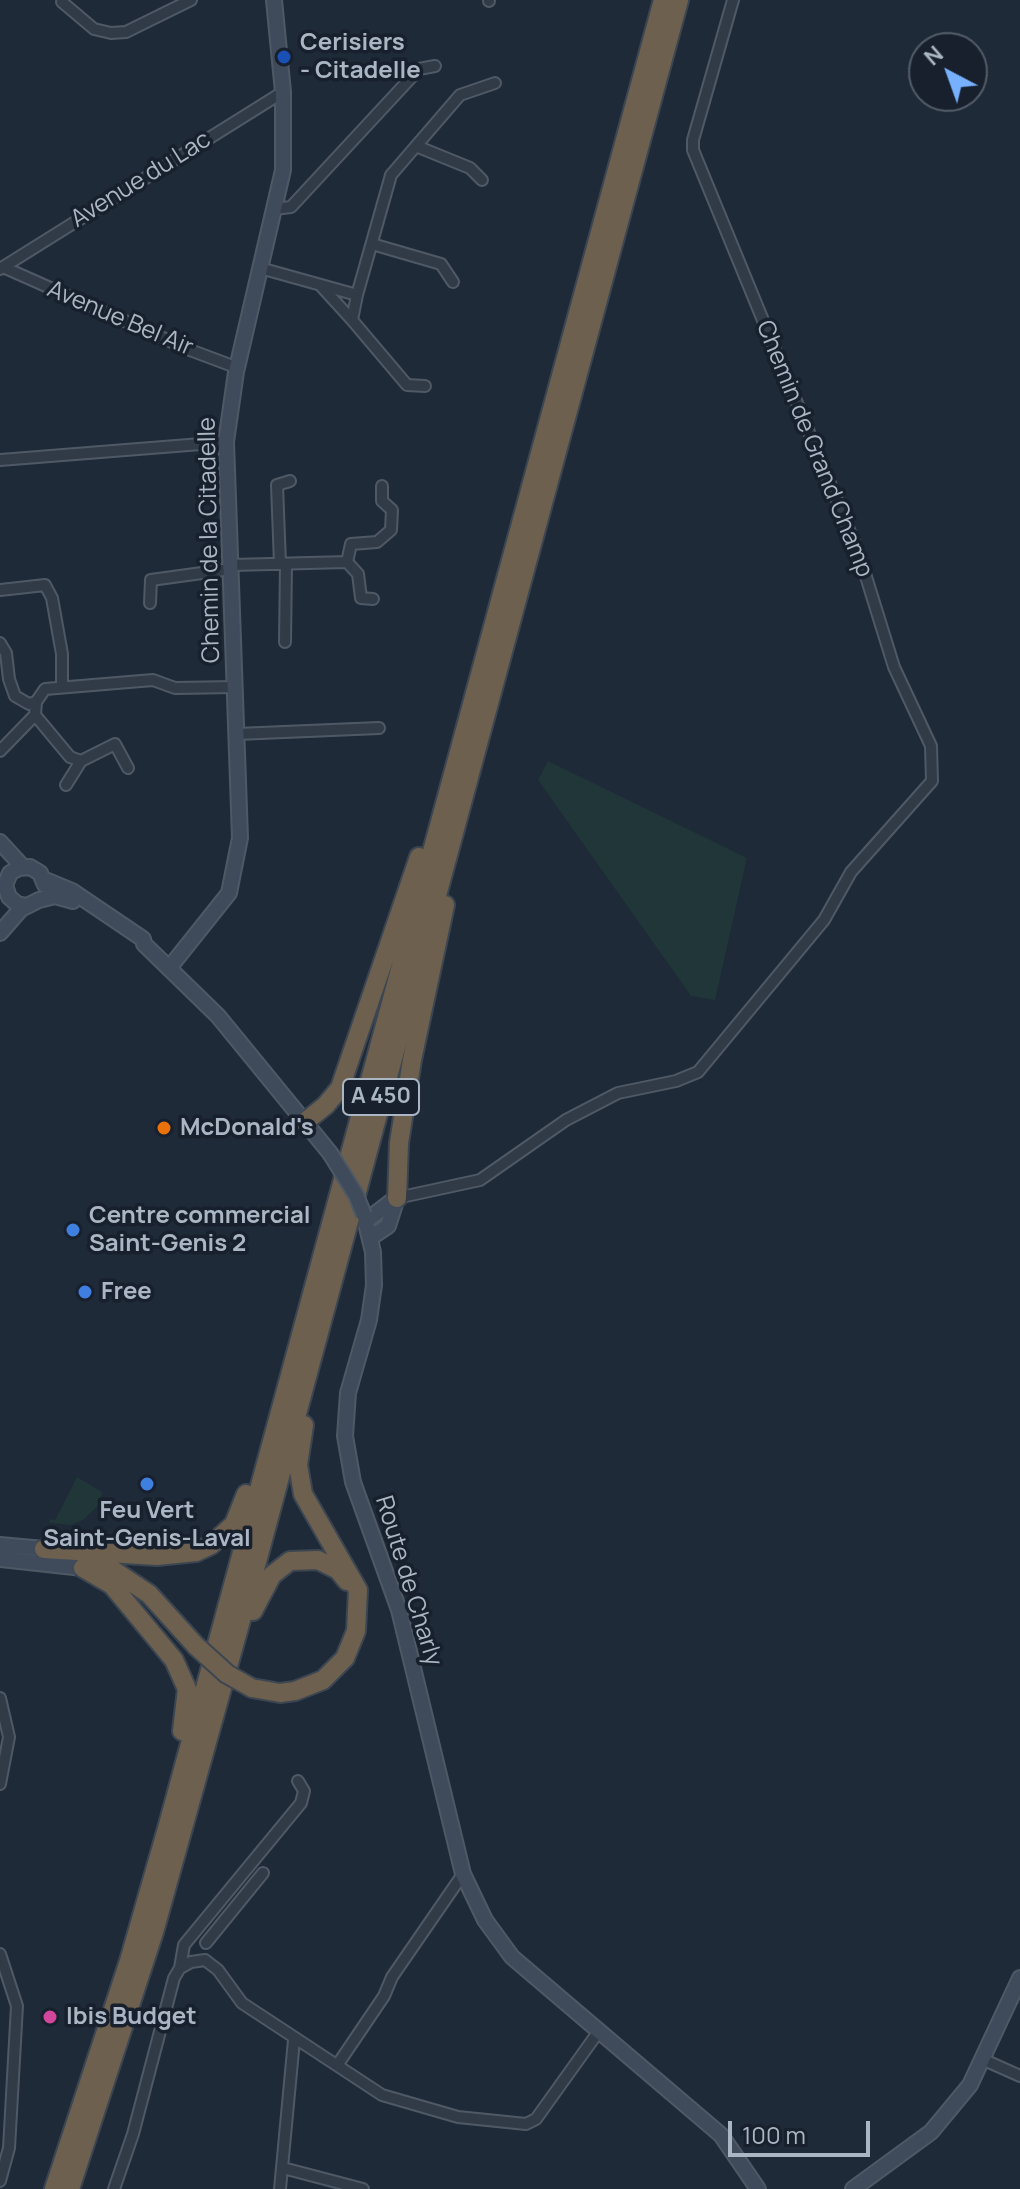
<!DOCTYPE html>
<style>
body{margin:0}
#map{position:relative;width:1020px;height:2189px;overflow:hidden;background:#1e2a37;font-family:Manrope,sans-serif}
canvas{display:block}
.north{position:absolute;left:908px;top:32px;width:80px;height:80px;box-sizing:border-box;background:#17202c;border:2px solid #525c69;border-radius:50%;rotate:319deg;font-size:22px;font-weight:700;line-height:32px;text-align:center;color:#abb6c5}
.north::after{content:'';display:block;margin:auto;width:28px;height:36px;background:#76b0ff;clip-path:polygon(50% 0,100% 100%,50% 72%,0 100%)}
.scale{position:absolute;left:728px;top:2121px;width:142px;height:36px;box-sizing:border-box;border:4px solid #abb6c5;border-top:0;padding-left:10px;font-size:24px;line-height:28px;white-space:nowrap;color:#abb6c5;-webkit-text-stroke:6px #17202c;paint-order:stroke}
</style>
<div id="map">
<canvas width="1020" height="2189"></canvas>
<div class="north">N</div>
<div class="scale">100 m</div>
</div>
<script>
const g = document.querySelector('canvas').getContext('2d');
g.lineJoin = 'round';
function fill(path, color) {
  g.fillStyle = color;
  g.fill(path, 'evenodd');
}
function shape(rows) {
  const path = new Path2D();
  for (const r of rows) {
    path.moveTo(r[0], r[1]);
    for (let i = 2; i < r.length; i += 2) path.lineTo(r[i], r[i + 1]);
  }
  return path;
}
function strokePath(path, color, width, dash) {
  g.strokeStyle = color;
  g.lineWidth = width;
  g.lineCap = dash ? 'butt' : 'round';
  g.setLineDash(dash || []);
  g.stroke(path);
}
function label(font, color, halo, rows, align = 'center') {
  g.font = font + ' Manrope,sans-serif';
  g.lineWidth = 7;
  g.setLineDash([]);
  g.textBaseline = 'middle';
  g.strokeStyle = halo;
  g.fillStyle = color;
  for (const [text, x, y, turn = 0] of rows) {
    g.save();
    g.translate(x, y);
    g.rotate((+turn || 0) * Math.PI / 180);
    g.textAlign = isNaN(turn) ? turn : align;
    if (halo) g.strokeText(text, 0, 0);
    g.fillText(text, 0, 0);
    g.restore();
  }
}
fill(shape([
 [548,761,747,858,715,1000,691,996,538,780],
 [77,1477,102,1492,101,1503,83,1520,71,1525,50,1523,49,1519,55,1520]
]), '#203638');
const street = shape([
 [489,1,489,0],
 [62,2,94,29,111,33,126,32,191,0],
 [416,146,470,168,482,180],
 [274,209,291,207,419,69,435,66],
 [372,244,441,264,453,282],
 [3,267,190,350,238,368],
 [260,268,357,295],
 [0,269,283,92],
 [321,286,352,320],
 [425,386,407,385,352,320,357,295,391,175,460,95,495,83],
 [0,460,226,442],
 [347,562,351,544,377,542,391,530,392,510,382,501,382,486],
 [280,564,277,485,290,481],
 [232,565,347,562,358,574,361,598,373,599],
 [0,590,45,585,52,598,62,654,62,686],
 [150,603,151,580,231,569],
 [285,642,286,564],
 [0,643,6,653,9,679,15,696,29,704,36,702],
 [35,715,70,757,81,761],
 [237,734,379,728],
 [0,751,35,715,36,702,45,689,153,680,175,688,235,687],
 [66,785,81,761,115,744,128,768],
 [397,1198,480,1180,566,1120,618,1093,676,1081,698,1072,824,920,851,872,932,781,931,746,894,667,859,554,693,150,693,140,733,0],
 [0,1698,9,1737,0,1784],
 [206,1943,263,1873],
 [0,1954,17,2006,9,2148,0,2181],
 [180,1968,184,1945,301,1803,304,1791,298,1781],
 [982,2059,1020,2076],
 [338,2064,384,1996,392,1977,463,1874],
 [283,2168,363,2189],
 [114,2189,133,2134,174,1978,180,1968,191,1962,205,1960,218,1970,242,2003,382,2095,458,2117,526,2124,536,2119,599,2031],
 [280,2189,294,2040]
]);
const secondary = shape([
 [0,842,23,867],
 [43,879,72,891,143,939,144,944,218,1016,330,1153],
 [27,906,17,904,9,897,5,885,10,873,19,868,30,867,40,873,45,885],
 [0,933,21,909,39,900,55,896,73,901],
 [170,967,229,893,240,838,226,442,236,372,283,170,283,92,274,0],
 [364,1215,373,1252,374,1285,369,1320,348,1393,345,1436,353,1482,399,1610,463,1874,485,1920,512,1957,721,2135,758,2189],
 [366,1221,396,1198],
 [370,1238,388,1226,397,1198],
 [0,1545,44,1549],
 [0,1559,83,1568],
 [853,2189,931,2132,970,2085,1020,1978]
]);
const highway = shape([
 [305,1122,326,1105,340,1088,419,857],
 [397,1198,399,1143,412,1060,445,905],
 [44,1549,157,1556,196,1552,211,1545,234,1524,246,1494],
 [89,1562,113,1570,149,1594,196,1646],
 [83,1568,112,1585,174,1660,187,1689,182,1731],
 [253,1611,272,1575,290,1561,318,1560,338,1570,347,1581],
 [252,1688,280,1693,295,1691,323,1680,345,1658,356,1631,358,1590,303,1494,298,1465,304,1425],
 [54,2189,129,1961,168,1825,663,0],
 [70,2189,154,1932,248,1595,679,0]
]);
strokePath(street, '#4f5966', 14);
strokePath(secondary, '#4f5966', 18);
strokePath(highway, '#3c4652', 22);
strokePath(street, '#313b48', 10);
strokePath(secondary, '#3f4b5b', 14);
strokePath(highway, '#6e604e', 18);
const secondaryBridge = shape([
 [330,1153,356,1195,364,1215]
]);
const highwayBridge = shape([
 [196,1646,227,1674,252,1688]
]);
strokePath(secondaryBridge, '#4f5966', 18, []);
strokePath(highwayBridge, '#3c4652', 22, []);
strokePath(secondaryBridge, '#3f4b5b', 14);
strokePath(highwayBridge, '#6e604e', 18);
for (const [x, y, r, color] of [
 [284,57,8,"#1a4fb4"],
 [164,1128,8,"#e8710a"],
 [73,1230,8,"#3f7fe0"],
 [85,1292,8,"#3f7fe0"],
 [147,1484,8,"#3f7fe0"],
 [50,2017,8,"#d1479c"]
]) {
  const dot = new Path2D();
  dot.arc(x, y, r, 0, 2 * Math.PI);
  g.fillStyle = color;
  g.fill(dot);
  strokePath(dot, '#17202c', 3);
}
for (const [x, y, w] of [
 [381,1097,76]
]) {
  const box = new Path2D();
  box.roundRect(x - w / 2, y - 18, w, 36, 6);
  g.fillStyle = '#17202c';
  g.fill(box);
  strokePath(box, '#abb6c5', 2);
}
label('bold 22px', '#abb6c5', null, [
 ["A 450",381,1097]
]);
label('bold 24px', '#abb6c5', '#17202c', [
 ["Cerisiers",300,43],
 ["- Citadelle",300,71],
 ["McDonald's",180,1128],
 ["Centre commercial",89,1216],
 ["Saint-Genis 2",89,1244],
 ["Free",101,1292],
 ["Feu Vert",147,1511,"center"],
 ["Saint-Genis-Laval",147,1539,"center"],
 ["Ibis Budget",66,2017]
], 'left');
label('24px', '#abb6c5', '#17202c', [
 ["Avenue du Lac",141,180,-32],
 ["Avenue Bel Air",120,319,23],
 ["Chemin de Grand Champ",814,449,68],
 ["Chemin de la Citadelle",210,540,-91],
 ["Route de Charly",408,1581,73]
]);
</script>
